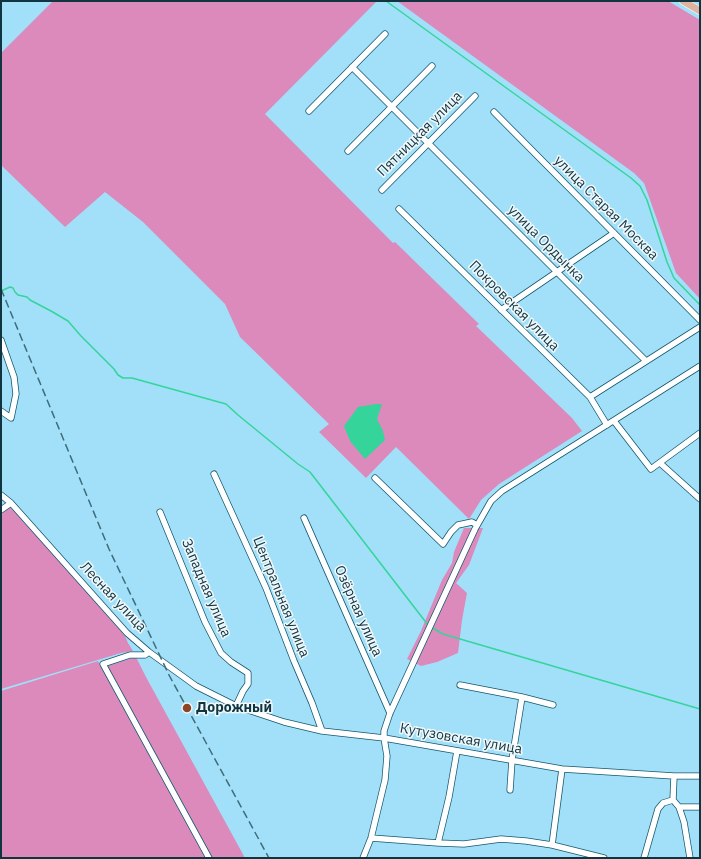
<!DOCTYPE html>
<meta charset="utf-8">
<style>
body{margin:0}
#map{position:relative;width:701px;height:859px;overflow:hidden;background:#a1e0f8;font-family:"IBM Plex Sans",sans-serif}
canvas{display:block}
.frame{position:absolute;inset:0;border:2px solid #113540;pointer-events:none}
</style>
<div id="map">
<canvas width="701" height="859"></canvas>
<div class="frame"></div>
</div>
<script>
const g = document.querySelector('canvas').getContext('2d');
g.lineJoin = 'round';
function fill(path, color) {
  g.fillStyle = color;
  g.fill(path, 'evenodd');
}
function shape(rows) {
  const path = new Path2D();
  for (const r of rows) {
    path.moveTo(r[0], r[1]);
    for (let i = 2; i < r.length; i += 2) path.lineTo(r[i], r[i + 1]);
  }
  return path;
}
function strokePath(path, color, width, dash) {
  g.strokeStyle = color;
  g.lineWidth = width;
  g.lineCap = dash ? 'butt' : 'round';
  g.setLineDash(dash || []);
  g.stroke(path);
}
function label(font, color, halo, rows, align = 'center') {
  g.font = font + ' "IBM Plex Sans",sans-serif';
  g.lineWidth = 3;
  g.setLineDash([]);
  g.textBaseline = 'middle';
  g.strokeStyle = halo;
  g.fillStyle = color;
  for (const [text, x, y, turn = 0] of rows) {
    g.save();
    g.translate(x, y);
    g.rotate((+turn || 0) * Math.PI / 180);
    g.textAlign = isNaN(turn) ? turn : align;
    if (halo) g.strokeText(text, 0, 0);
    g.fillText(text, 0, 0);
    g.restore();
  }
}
fill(shape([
 [53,1,377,1,265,114,393,243,395,242,479,324,476,326,572,418,582,431,499,484,481,500,469,519,396,447,366,478,319,432,329,424,240,337,225,304,143,222,105,192,65,227,1,165,1,53],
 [397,1,668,1,700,20,700,299,676,273,644,183,634,173],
 [5,503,39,534,122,629,128,643,133,651,121,653,1,689,1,507],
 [464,528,483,528,469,565,456,583,467,593,462,620,458,653,437,662,421,666,407,659,421,631,442,580,452,563,454,552],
 [136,657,146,677,245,858,212,858,107,666],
 [98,661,206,858,1,858,1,691]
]), '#db8abb');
fill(shape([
 [376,404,382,404,377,419,383,431,385,440,365,459,350,441,344,426,358,407]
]), '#35d49a');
strokePath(shape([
 [386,1,631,178,640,186,647,200,667,262,674,278,700,305],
 [1,291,10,287,13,288,15,292,18,295,27,297,30,300,51,311,68,321,81,336,114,369,118,375,123,378,132,378,226,404,238,415,298,464,310,472,428,625],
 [431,627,443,634,700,709]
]), '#35d49a', 1.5);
const minor = shape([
 [352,67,646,361],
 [309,111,385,34],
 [494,112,700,320],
 [348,151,432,66],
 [382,190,475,96],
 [399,209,590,397,607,425],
 [501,310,614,233],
 [1,340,14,377,16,394,11,418,1,411],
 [590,397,700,327],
 [614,421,651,469,700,433],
 [660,463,700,499],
 [214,474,266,588,294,661,312,703,322,731],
 [375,478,443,544,451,532,458,525,472,522,477,525],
 [1,495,11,503,127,633,149,652,185,678,196,686,236,706,284,722,322,731,384,738,562,769,674,776,700,776],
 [1,510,11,503],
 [160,512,205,622,221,653,231,662,248,673,248,684,243,691,236,706],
 [304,518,390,713],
 [149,652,145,655,130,655,103,664,209,858],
 [460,685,522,697,553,705],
 [510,790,512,760,522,697],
 [673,800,674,776],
 [679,807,700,807],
 [371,838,438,843,464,844,501,839,526,841,552,845,604,858],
 [438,843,449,797,457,751],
 [552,845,562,769],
 [363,858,371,838,385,780,387,756,384,738,384,731,390,713,475,529,491,501,502,491,700,366],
 [644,858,658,809,663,803,673,800,679,807,684,822,690,858]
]);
const major = shape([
 [683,1,700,11]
]);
strokePath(minor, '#14576c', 7);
strokePath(major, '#fff', 8);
strokePath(minor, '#fff', 5.5);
strokePath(major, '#e0b3a0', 7);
strokePath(shape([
 [1,289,109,549,169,675,269,858]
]), '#3f6c7b', 1.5, [8, 4]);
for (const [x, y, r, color] of [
 [187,708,5,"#8d4525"]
]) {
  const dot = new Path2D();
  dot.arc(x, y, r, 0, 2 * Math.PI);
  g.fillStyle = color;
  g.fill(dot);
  strokePath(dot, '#f0f8fb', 1.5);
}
label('14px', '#113540', '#f0f8fb', [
 ["Пятницкая улица",420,134,-45],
 ["улица Старая Москва",606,208,45],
 ["улица Ордынка",546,244,45],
 ["Покровская улица",514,306,45],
 ["Западная улица",206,588,67],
 ["Лесная улица",113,597,47],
 ["Центральная улица",281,597,68],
 ["Озёрная улица",358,611,66],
 ["Кутузовская улица",461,739,10]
]);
label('bold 14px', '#113540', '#f0f8fb', [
 ["Дорожный",196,708]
], 'left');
</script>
